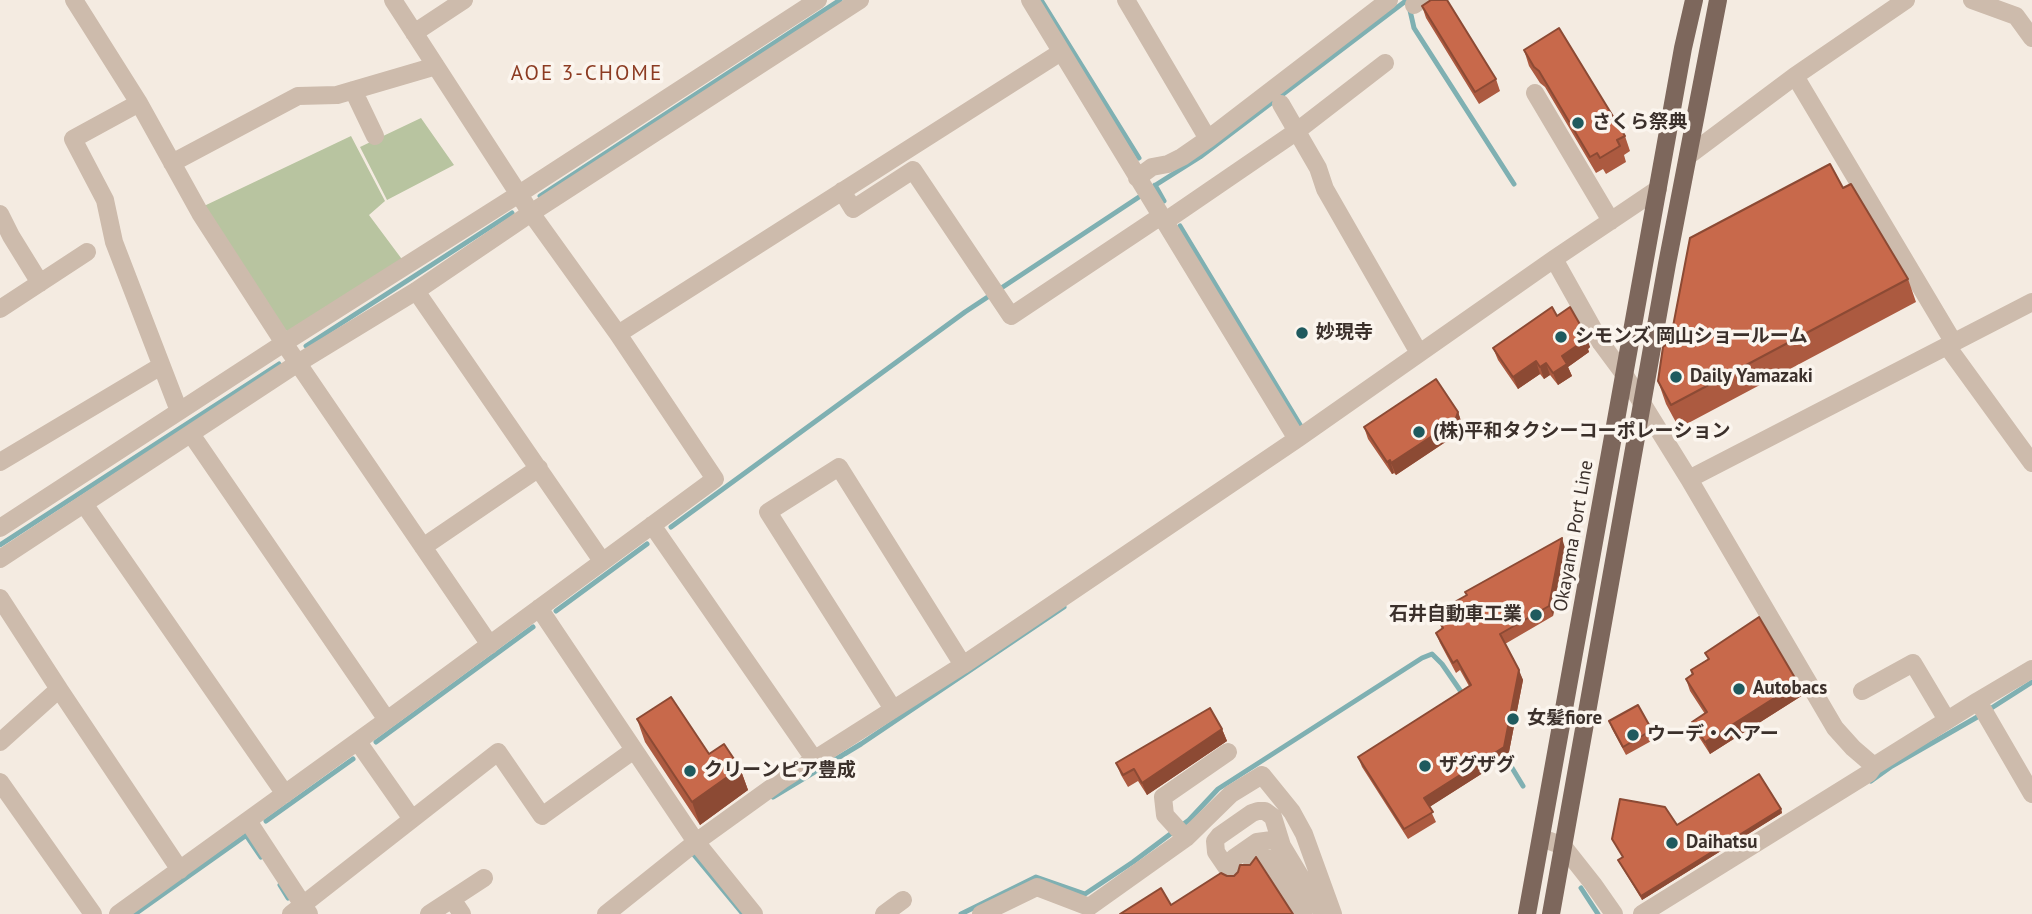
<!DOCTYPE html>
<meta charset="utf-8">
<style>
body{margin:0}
canvas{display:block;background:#f4ebe1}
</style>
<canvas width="2032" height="914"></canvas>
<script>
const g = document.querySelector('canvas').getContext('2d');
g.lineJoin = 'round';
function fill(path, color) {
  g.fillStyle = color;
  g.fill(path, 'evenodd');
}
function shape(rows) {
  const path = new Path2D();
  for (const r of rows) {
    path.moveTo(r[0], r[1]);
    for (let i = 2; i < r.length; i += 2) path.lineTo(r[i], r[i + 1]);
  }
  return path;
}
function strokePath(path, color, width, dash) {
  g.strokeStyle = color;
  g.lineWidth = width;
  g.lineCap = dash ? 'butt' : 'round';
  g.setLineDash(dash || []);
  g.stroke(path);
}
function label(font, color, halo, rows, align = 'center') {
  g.font = font + ' "PT Sans","Noto Sans JP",sans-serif';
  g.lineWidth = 7;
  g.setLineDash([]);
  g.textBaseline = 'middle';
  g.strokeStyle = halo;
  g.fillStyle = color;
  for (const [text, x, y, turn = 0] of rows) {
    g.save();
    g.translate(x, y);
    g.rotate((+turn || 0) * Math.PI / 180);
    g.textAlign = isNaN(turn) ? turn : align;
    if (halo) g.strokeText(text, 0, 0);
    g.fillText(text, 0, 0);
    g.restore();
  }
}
fill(shape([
 [421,118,454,165,387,200,360,147],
 [351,136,385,201,369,215,404,262,293,332,283,330,204,206]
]), '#b8c4a0');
strokePath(shape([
 [1041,0,1139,158],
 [1409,6,1414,28,1514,184],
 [1155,185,1164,201],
 [1154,186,1200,157,1407,0],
 [540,196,840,0],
 [1180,226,1302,428],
 [306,346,512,213],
 [671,527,965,312,1139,197],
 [0,545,279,364],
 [556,611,647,544],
 [376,742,533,627],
 [1503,753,1523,786],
 [1871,781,1892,766,1979,716,2032,682],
 [773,797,861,744,1064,607],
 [266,821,353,759],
 [246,835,261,857],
 [694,855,743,914],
 [280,885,288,898],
 [1581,888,1598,914],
 [135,914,248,834],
 [961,914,1036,877,1085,894,1133,862,1189,820,1218,789,1422,658,1432,654,1442,664,1464,696]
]), '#7fb0b2', 5);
strokePath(shape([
 [74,0,139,103,200,213,284,343,490,645],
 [1030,0,1297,439],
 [1126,0,1208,139],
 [1972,0,2016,16,2032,38],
 [1414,5,1421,0],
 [414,33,464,0],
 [1795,76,1954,343],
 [353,90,375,136],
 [1535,93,1611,221],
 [139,103,73,139,105,200,114,242,179,411],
 [1281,104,1318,168,1325,189,1419,353],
 [1688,156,1795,76,1906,0],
 [172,163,298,96,337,95,436,66],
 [1137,178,1152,167,1168,164,1182,157,1208,139,1389,0],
 [842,191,853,209,913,170,1011,316,1161,216],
 [0,214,11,236,40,283],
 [1164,222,1297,131,1385,63],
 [1554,259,1601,343,1624,374,1689,479,1835,728,1853,748,1874,766],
 [416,291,602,561],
 [0,309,87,252],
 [618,334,1061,52],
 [1947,346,2032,463],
 [191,434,387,720],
 [0,462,161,366],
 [1689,479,2032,302],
 [84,504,285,794],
 [652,525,814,759],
 [0,528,284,343,519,194,818,0],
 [423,547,539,468],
 [0,559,298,363,416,291,531,213,860,0],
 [0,598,59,689,0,742],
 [539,608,696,842,754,914],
 [59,689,180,870],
 [1862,691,1913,663,1947,720],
 [1978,701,2032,794],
 [893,709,768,512,839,467,963,665],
 [358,742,412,819],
 [0,782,93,914],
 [248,821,309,914],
 [1186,838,1165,815,1163,797,1228,752],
 [1542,838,1563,846,1593,884,1614,914],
 [1251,871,1252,865,1263,858,1269,859,1303,914],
 [1231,874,1216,852,1215,841,1219,836,1252,813,1258,811,1265,811,1273,817,1282,846],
 [1235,881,1230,867,1234,858,1257,842,1272,840,1282,846,1323,914],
 [452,899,462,914],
 [118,914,387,720,715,479,618,334,531,213,393,0],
 [291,914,498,752,542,816,634,750],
 [429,914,484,878],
 [606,914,696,842,782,780,963,665,1297,439,1554,259,1658,189],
 [884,914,903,900],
 [981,914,1037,887,1089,907,1186,838,1231,794,1262,775,1292,812,1304,834,1333,914],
 [1642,914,1869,773,1874,766,1978,701,2032,669]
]), '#cdbbac', 18);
strokePath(shape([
 [1527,914,1683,48,1694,0],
 [1551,914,1667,264,1718,0]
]), '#7d675c', 18);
fill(shape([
 [1422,6,1496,79,1500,91,1479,104,1426,18],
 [1524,50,1625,136,1630,151,1624,155,1626,162,1606,174,1603,169,1596,173,1545,87,1540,83,1529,66],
 [1843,188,1908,279,1916,302,1679,428,1666,404,1658,381,1670,342],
 [1557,316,1590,347,1588,349,1589,352,1568,367,1572,376,1558,385,1550,375,1544,379,1540,374,1518,389,1498,360,1493,348],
 [1458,412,1462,424,1459,433,1396,475,1394,473,1392,474,1368,439,1364,427],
 [1565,548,1553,616,1505,644,1523,680,1508,757,1429,807,1436,822,1408,839,1362,767,1358,757,1469,686,1460,670,1456,673,1440,643,1436,633,1442,629,1435,613],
 [1705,653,1803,695,1710,754,1697,734,1692,722,1705,714,1690,691,1686,679,1692,675,1691,670,1708,659],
 [637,719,740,768,748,790,700,825,645,742],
 [1609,721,1652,730,1655,739,1626,755,1612,729],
 [1222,729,1227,741,1147,795,1138,781,1128,787,1121,775,1116,763],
 [1781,809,1782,813,1642,900,1620,864,1618,860,1623,857,1612,839,1677,825]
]), '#ac5a40');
fill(shape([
 [1586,335,1590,347,1588,349,1589,352,1568,367,1572,376,1558,385,1553,373,1562,356],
 [1536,361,1540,374,1518,389,1513,377],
 [1546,363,1550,375,1544,379,1540,367],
 [1458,412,1462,424,1459,433,1396,475,1391,463],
 [1390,460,1394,473,1392,474,1387,462],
 [1562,538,1565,548,1553,616,1549,606],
 [1519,670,1523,680,1508,757,1428,808,1424,798],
 [1798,683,1803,695,1710,754,1705,742],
 [1222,729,1227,741,1147,795,1142,783],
 [740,768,748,790,700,825,692,802],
 [1781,809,1782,813,1642,900,1641,896]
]), '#8c4a34');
const building = shape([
 [1431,0,1447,0,1496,79,1475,92,1422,6,1431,0],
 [1559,28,1625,136,1617,140,1620,146,1600,158,1597,153,1590,157,1539,71,1534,67,1524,50,1559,28],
 [1830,164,1843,188,1851,184,1908,279,1671,405,1658,381,1663,347,1670,342,1690,238,1830,164],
 [1552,307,1557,316,1570,307,1586,335,1583,337,1585,340,1562,356,1567,364,1553,373,1546,363,1540,367,1536,361,1513,377,1493,348,1552,307],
 [1436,379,1458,412,1455,421,1391,463,1390,460,1387,462,1364,427,1436,379],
 [1562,538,1549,606,1500,634,1519,670,1504,747,1424,798,1433,812,1404,829,1358,757,1471,685,1457,660,1453,663,1436,633,1443,628,1435,613,1467,595,1465,592,1562,538],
 [1759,617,1798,683,1705,742,1692,722,1707,712,1686,679,1693,674,1691,670,1709,659,1705,653,1759,617],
 [671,697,709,754,724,744,740,768,692,802,637,719,671,697],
 [1638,705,1652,730,1623,747,1609,721,1638,705],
 [1210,708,1222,729,1142,783,1134,769,1123,775,1116,763,1210,708],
 [1759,774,1781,809,1641,896,1618,860,1623,857,1612,839,1620,799,1665,807,1677,825,1759,774],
 [1256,857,1293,914,1120,914,1161,888,1171,905,1221,873,1227,876,1234,876,1238,872,1240,865,1250,865,1256,857]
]);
fill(building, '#c8694b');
strokePath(building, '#8c4a34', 2);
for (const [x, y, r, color] of [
 [1578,123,7,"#1f5a5e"],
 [1302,333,7,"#1f5a5e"],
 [1561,337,7,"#1f5a5e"],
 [1676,377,7,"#1f5a5e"],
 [1419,432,7,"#1f5a5e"],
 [1536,615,7,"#1f5a5e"],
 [1739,689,7,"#1f5a5e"],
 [1513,719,7,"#1f5a5e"],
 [1633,735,7,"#1f5a5e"],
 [1425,766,7,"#1f5a5e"],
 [690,771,7,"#1f5a5e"],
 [1672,843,7,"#1f5a5e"]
]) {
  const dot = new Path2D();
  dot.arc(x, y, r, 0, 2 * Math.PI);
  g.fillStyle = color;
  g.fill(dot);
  strokePath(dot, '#fbf5ee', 2.5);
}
label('bold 19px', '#3b302b', '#fbf5ee', [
 ["さくら祭典",1592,123],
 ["妙現寺",1316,333],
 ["シモンズ 岡山ショールーム",1575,337],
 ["Daily Yamazaki",1690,377],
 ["(株)平和タクシーコーポレーション",1433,432],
 ["石井自動車工業",1522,615,"right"],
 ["Autobacs",1753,689],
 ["女髪fiore",1527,719],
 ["ウーデ・ヘアー",1647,735],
 ["ザグザグ",1439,766],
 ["クリーンピア豊成",704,771],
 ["Daihatsu",1686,843]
], 'left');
label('19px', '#3b302b', '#fbf5ee', [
 ["Okayama Port Line",1574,536,-80]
]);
g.letterSpacing = '2px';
label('21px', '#8c3b22', '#fbf5ee', [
 ["AOE 3-CHOME",587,74]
]);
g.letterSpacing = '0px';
</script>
